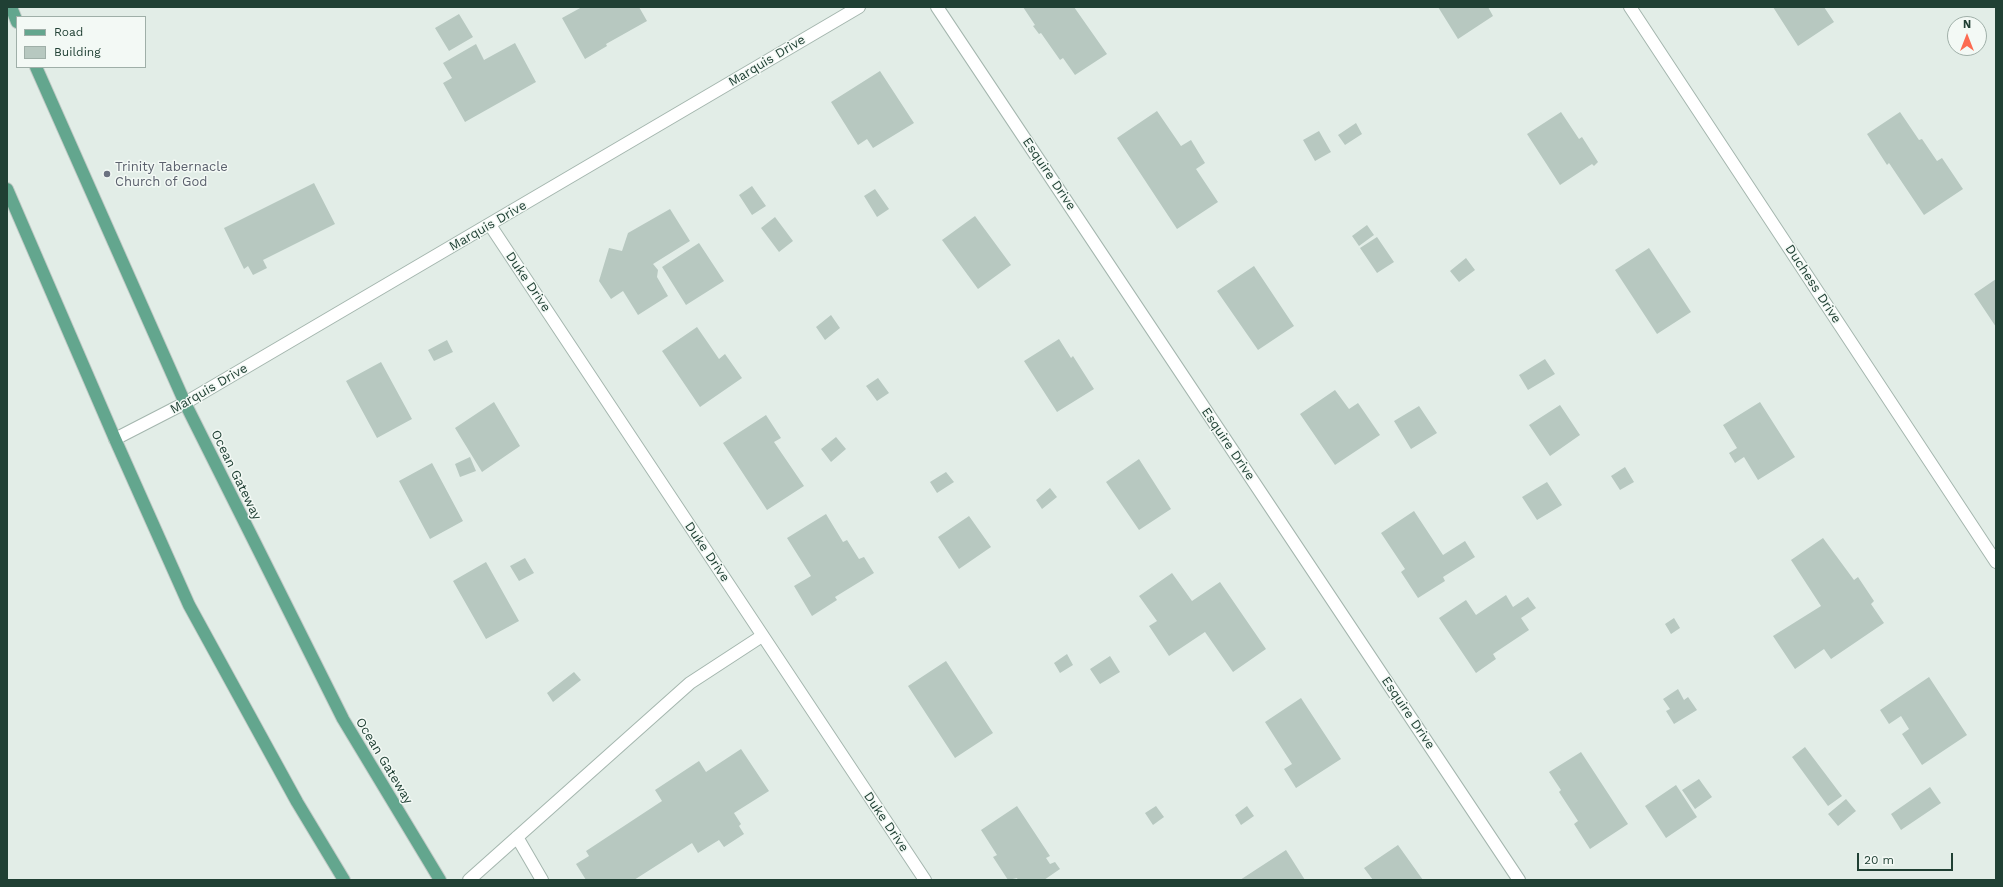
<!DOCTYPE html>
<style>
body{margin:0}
#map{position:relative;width:2003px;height:887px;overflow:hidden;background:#e2ede7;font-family:"Work Sans",sans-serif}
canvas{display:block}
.frame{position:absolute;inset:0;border:8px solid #204034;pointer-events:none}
.legend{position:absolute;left:16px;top:16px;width:130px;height:52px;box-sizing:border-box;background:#f3f9f5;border:1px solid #9fafa8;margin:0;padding:5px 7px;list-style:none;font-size:12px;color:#204034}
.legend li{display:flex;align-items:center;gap:8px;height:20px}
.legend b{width:20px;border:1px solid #9fafa8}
.north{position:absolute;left:1947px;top:16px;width:40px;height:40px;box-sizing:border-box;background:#f3f9f5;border:1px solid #9fafa8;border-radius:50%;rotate:0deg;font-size:11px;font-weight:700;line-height:16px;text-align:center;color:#204034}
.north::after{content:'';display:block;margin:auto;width:14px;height:18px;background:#fc6b51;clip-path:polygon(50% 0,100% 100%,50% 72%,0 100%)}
.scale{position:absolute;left:1857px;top:853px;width:96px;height:18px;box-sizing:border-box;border:2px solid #204034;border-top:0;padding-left:5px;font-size:12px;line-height:14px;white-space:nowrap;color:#204034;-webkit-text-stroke:3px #f3f9f5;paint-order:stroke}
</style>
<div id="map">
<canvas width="2003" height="887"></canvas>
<div class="frame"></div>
<ul class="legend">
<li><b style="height:5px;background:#63a68e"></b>Road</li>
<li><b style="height:11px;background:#b7c8c0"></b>Building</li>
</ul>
<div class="north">N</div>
<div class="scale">20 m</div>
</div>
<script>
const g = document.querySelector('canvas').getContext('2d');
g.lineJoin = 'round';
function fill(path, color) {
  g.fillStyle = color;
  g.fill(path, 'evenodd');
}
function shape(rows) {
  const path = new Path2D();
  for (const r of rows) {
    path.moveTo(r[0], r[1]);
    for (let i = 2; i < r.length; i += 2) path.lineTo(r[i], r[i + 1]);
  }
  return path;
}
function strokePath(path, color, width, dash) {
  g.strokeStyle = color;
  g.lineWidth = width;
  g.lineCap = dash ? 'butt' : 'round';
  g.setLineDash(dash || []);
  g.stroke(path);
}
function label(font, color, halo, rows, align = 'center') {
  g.font = font + ' "Work Sans",sans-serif';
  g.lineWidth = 3;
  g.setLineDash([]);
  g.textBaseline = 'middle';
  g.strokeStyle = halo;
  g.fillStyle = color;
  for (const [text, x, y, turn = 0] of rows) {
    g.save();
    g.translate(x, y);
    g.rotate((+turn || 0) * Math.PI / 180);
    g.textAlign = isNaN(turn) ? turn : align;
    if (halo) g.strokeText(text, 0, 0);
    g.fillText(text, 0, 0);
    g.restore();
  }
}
fill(shape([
 [582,7,639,7,647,21,606,44,607,46,585,59,562,18],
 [1023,7,1074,7,1107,54,1075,75,1063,58,1060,60,1041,33,1039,34,1033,26,1035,25],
 [1438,7,1488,7,1493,16,1458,39],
 [1773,7,1824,7,1834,22,1798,46],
 [459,14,473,37,449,51,435,28],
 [515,43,536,82,465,122,443,83,452,78,443,63,476,44,484,60],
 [880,71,914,123,873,148,867,139,858,145,831,102],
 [1157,111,1181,146,1191,140,1205,163,1196,169,1218,202,1177,229,1117,138],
 [1561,112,1579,139,1582,137,1598,162,1594,166,1592,164,1560,185,1527,134],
 [1900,112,1919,140,1922,139,1937,161,1942,158,1963,189,1924,215,1889,163,1887,165,1867,134],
 [1356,123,1362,134,1345,145,1338,135],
 [1319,131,1331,152,1315,161,1303,140],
 [314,183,335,224,263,260,267,268,253,275,248,266,244,269,224,228],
 [752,186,766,206,752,215,739,195],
 [875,189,889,209,877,217,864,196],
 [670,209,690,241,653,264,658,270,657,277,668,296,638,315,623,291,611,299,599,281,609,248,622,251,628,233],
 [975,216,1011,265,978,289,942,240],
 [775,217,793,241,779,252,761,228],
 [1367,225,1374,235,1359,246,1352,236],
 [1377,237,1394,262,1377,273,1360,248],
 [699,243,724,281,686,305,662,267],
 [1649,248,1691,312,1657,334,1615,270],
 [1466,258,1475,270,1459,282,1450,271],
 [1254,266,1294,326,1258,350,1217,291],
 [1996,279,1996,327,1974,294],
 [831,315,840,328,825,340,816,327],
 [697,327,719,359,725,354,742,378,700,407,662,351],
 [1059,339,1071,358,1073,356,1094,389,1057,412,1024,361],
 [447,340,453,352,434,361,428,350],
 [1545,359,1555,374,1528,390,1519,375],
 [381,362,412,419,377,438,346,381],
 [878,378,889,393,877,401,866,386],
 [1335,390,1349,409,1358,403,1380,435,1335,465,1300,414],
 [494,402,520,446,482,472,455,428],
 [1760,402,1795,457,1758,480,1744,457,1735,463,1729,453,1737,448,1723,425],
 [1560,405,1580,435,1550,456,1529,425],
 [1419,406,1437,433,1411,449,1394,421],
 [766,415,781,438,774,442,804,486,767,510,723,443],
 [836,437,846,449,831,462,821,449],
 [470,457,476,471,460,477,455,464],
 [1139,459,1171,509,1139,530,1106,482],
 [432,463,463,521,430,539,399,481],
 [1625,467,1634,482,1620,490,1611,476],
 [946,472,954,482,937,493,930,482],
 [1547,482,1562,505,1537,520,1522,497],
 [1050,488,1057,497,1042,509,1036,500],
 [1414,511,1443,555,1465,541,1475,557,1443,577,1445,581,1418,598,1401,572,1405,569,1381,533],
 [826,514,843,542,847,540,859,559,864,557,874,573,835,597,837,600,812,616,794,586,811,576,787,538],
 [969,516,991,547,959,569,938,537],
 [1823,538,1854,580,1858,577,1874,601,1871,604,1884,623,1831,659,1824,649,1795,669,1773,636,1821,606,1791,560],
 [525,558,534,573,519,581,510,566],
 [486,562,519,621,486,639,453,581],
 [1172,573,1192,601,1220,582,1266,649,1233,672,1205,632,1169,656,1149,626,1157,621,1139,596],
 [1506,595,1513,607,1528,597,1536,608,1521,618,1529,630,1493,654,1496,659,1476,673,1439,618,1466,600,1476,615],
 [1674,618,1680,628,1671,634,1665,624],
 [1067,654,1073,665,1060,673,1054,663],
 [1110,656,1120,672,1100,684,1090,669],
 [946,661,993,733,955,758,908,686],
 [574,672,581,680,553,702,547,693],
 [1929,677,1967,735,1922,765,1902,734,1909,729,1901,716,1889,724,1880,710],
 [1678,689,1684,700,1688,697,1697,710,1674,724,1666,711,1670,709,1663,699],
 [1301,698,1341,759,1296,788,1284,769,1292,764,1265,722],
 [1805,747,1842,796,1828,806,1792,757],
 [741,749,769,791,734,813,741,824,739,826,744,834,724,847,719,840,698,853,692,843,634,880,586,880,576,864,589,856,586,851,662,801,655,790,699,761,706,772],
 [1581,752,1628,824,1590,849,1574,824,1578,821,1559,792,1561,790,1549,772],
 [1699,779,1712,797,1695,809,1682,790],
 [1676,785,1697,817,1666,838,1645,806],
 [1930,787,1941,803,1901,830,1891,814],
 [1846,799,1856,811,1838,826,1828,814],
 [1017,806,1050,856,1046,858,1050,864,1055,862,1060,869,1044,880,1018,880,1017,878,1008,880,993,857,997,855,981,830],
 [1156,806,1164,817,1153,825,1145,813],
 [1247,806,1254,816,1241,825,1235,815],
 [1398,845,1423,880,1373,880,1364,868],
 [1286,850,1305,880,1240,880]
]), '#b7c8c0');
const service = shape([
 [517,837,542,880],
 [469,880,690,683,762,636]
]);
const minor = shape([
 [937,7,1519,880],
 [1630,7,1996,562],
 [490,225,925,880],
 [115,439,185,403,859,7]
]);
const primary = shape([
 [11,7,17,22],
 [36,67,185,403,343,719,440,880],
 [7,189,115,439,189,605,297,802,344,880]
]);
strokePath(service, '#a4b6ae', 14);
strokePath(minor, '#a4b6ae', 14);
strokePath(primary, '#c1cac6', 14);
strokePath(service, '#fff', 12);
strokePath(minor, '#fff', 12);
strokePath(primary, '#63a68e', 12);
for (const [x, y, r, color] of [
 [107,174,4,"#6b7280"]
]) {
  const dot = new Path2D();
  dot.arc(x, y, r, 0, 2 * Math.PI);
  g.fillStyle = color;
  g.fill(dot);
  strokePath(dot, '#f3f9f5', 1.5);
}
label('13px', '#204034', '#f3f9f5', [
 ["Marquis Drive",767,61,-31],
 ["Esquire Drive",1049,174,56],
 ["Marquis Drive",488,226,-30],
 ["Duke Drive",528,282,56],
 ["Duchess Drive",1813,284,57],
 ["Marquis Drive",209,389,-30],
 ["Esquire Drive",1228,444,56],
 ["Ocean Gateway",236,475,64],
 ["Duke Drive",707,552,56],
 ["Esquire Drive",1408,713,56],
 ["Ocean Gateway",384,761,59],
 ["Duke Drive",886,822,56]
]);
label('13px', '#5b616d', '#f3f9f5', [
 ["Trinity Tabernacle",115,167],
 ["Church of God",115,182]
], 'left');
</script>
